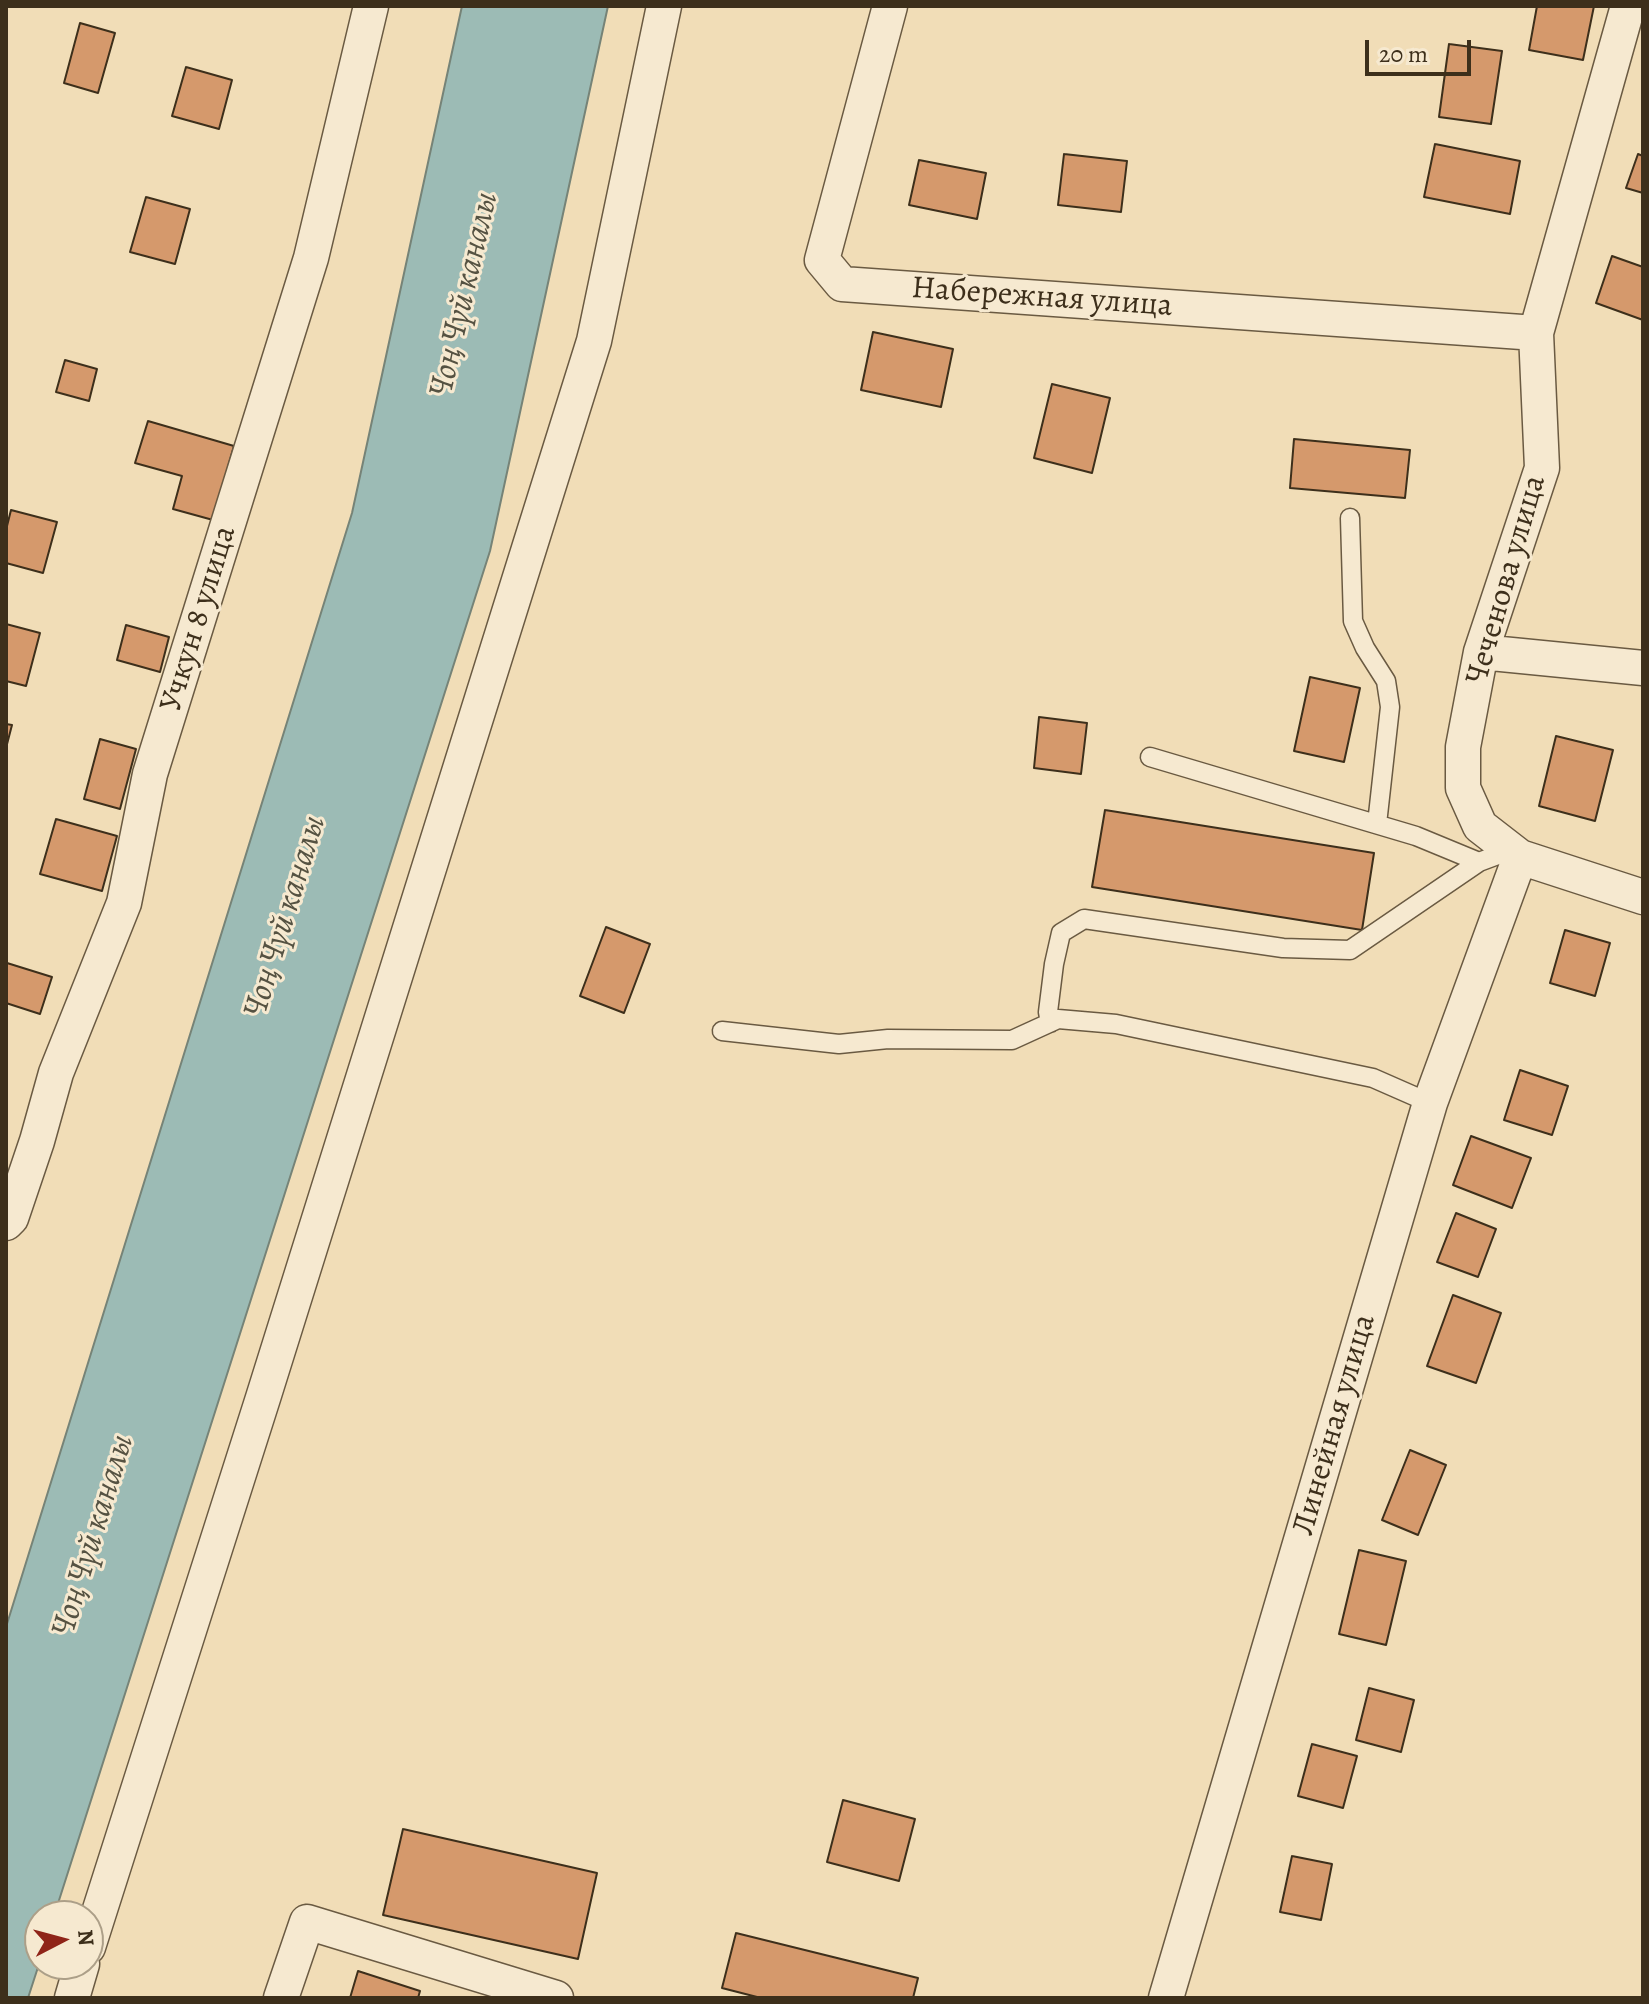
<!DOCTYPE html>
<meta charset="utf-8">
<style>
body{margin:0}
#map{position:relative;width:1649px;height:2004px;overflow:hidden;background:#f1ddb7;font-family:Alegreya,serif}
canvas{display:block}
.frame{position:absolute;inset:0;border:8px solid #3d2f1b;pointer-events:none}
.north{position:absolute;left:24px;top:1900px;width:80px;height:80px;box-sizing:border-box;background:#f6e9d0;border:2px solid #ac9f88;border-radius:50%;rotate:84deg;font-size:22px;font-weight:700;line-height:32px;text-align:center;color:#3d2f1b}
.north::after{content:'';display:block;margin:auto;width:28px;height:36px;background:#8f2418;clip-path:polygon(50% 0,100% 100%,50% 72%,0 100%)}
.scale{position:absolute;left:1365px;top:40px;width:106px;height:36px;box-sizing:border-box;border:4px solid #3d2f1b;border-top:0;padding-left:10px;font-size:24px;line-height:28px;white-space:nowrap;color:#3d2f1b;-webkit-text-stroke:6px #f6e9d0;paint-order:stroke}
</style>
<div id="map">
<canvas width="1649" height="2004"></canvas>
<div class="frame"></div>
<div class="north">N</div>
<div class="scale">20 m</div>
</div>
<script>
const g = document.querySelector('canvas').getContext('2d');
g.lineJoin = 'round';
function fill(path, color) {
  g.fillStyle = color;
  g.fill(path, 'evenodd');
}
function shape(rows) {
  const path = new Path2D();
  for (const r of rows) {
    path.moveTo(r[0], r[1]);
    for (let i = 2; i < r.length; i += 2) path.lineTo(r[i], r[i + 1]);
  }
  return path;
}
function strokePath(path, color, width, dash) {
  g.strokeStyle = color;
  g.lineWidth = width;
  g.lineCap = dash ? 'butt' : 'round';
  g.setLineDash(dash || []);
  g.stroke(path);
}
function label(font, color, halo, rows, align = 'center') {
  g.font = font + ' Alegreya,serif';
  g.lineWidth = 6;
  g.setLineDash([]);
  g.textBaseline = 'middle';
  g.strokeStyle = halo;
  g.fillStyle = color;
  for (const [text, x, y, turn = 0] of rows) {
    g.save();
    g.translate(x, y);
    g.rotate((+turn || 0) * Math.PI / 180);
    g.textAlign = isNaN(turn) ? turn : align;
    if (halo) g.strokeText(text, 0, 0);
    g.fillText(text, 0, 0);
    g.restore();
  }
}
const water = shape([
 [462,6,608,6,490,551,54,1916,40,1916,40,1961,28,1998,6,1998,6,1627,352,513,462,6]
]);
fill(water, '#9cbbb5');
strokePath(water, '#768377', 2);
const building = shape([
 [1537,6,1594,6,1583,60,1529,50,1537,6],
 [80,23,115,33,98,93,64,83,80,23],
 [1449,44,1502,51,1491,124,1439,117,1449,44],
 [186,67,232,80,219,129,172,116,186,67],
 [1435,144,1520,161,1510,214,1424,197,1435,144],
 [1064,154,1127,161,1121,212,1058,205,1064,154],
 [1638,154,1643,156,1643,193,1626,188,1638,154],
 [919,160,986,173,977,219,909,205,919,160],
 [146,197,190,209,175,264,130,252,146,197],
 [1612,256,1643,267,1643,320,1596,303,1612,256],
 [873,332,953,349,941,407,861,390,873,332],
 [65,360,97,369,89,401,56,392,65,360],
 [1052,384,1110,398,1092,473,1034,458,1052,384],
 [148,421,234,446,213,520,173,509,182,476,135,463,148,421],
 [1294,439,1410,450,1405,498,1290,488,1294,439],
 [11,510,57,522,43,573,6,563,6,530,11,510],
 [6,624,40,633,26,686,6,681,6,624],
 [126,625,169,637,160,672,117,660,126,625],
 [1310,677,1360,688,1344,762,1294,751,1310,677],
 [1039,717,1087,723,1081,774,1034,768,1039,717],
 [6,724,12,725,6,748,6,724],
 [1556,736,1613,750,1595,821,1539,806,1556,736],
 [100,739,136,749,120,809,84,799,100,739],
 [1105,810,1374,853,1362,930,1092,887,1105,810],
 [56,819,117,836,102,891,40,874,56,819],
 [606,927,650,944,624,1013,580,996,606,927],
 [1565,930,1610,943,1595,996,1550,983,1565,930],
 [7,963,52,977,40,1014,6,1003,7,963],
 [1520,1070,1568,1086,1552,1135,1504,1120,1520,1070],
 [1471,1136,1531,1158,1512,1208,1453,1185,1471,1136],
 [1456,1213,1496,1229,1478,1277,1437,1262,1456,1213],
 [1453,1295,1501,1313,1476,1383,1427,1366,1453,1295],
 [1410,1450,1446,1465,1418,1535,1382,1520,1410,1450],
 [1359,1550,1406,1561,1386,1645,1339,1634,1359,1550],
 [1369,1688,1414,1700,1401,1752,1356,1740,1369,1688],
 [1312,1744,1357,1756,1343,1808,1298,1796,1312,1744],
 [843,1800,915,1819,899,1881,827,1862,843,1800],
 [403,1829,597,1873,578,1959,383,1915,403,1829],
 [1292,1856,1332,1864,1321,1920,1280,1912,1292,1856],
 [736,1933,918,1978,913,1998,761,1998,722,1988,736,1933],
 [358,1971,420,1991,418,1998,350,1998,358,1971]
]);
fill(building, '#d5996c');
strokePath(building, '#3d2f1b', 2);
const service = shape([
 [1350,518,1353,621,1365,648,1386,681,1390,707,1377,824],
 [1150,757,1416,836,1479,862],
 [1050,1023,1048,1012,1054,964,1061,933,1084,919,1283,948,1350,950,1479,862,1511,850],
 [722,1031,839,1044,888,1039,1012,1040,1058,1019,1116,1024,1373,1078,1430,1103]
]);
const minor = shape([
 [890,6,822,260,842,284,1536,333],
 [1628,6,1536,333,1542,468,1481,652,1463,747,1463,788,1480,826,1520,857,1643,897],
 [1481,652,1643,668],
 [6,1223,11,1218,37,1141,56,1073,124,903,150,774,311,258,371,6],
 [88,1947,263,1398,594,341,664,6],
 [72,1998,82,1964],
 [281,1998,307,1922,556,1998],
 [1166,1998,1430,1103,1520,857]
]);
strokePath(service, '#6a5a42', 21);
strokePath(minor, '#6a5a42', 37);
strokePath(service, '#f6e9d0', 18);
strokePath(minor, '#f6e9d0', 34);
label('32px', '#3d2f1b', '#f6e9d0', [
 ["Набережная улица",1042,298,4],
 ["Чеченова улица",1507,580,-74],
 ["Учкун 8 улица",199,619,-73],
 ["Линейная улица",1335,1425,-74]
]);
label('italic 34px', '#555242', '#f6e9d0', [
 ["Чоң Чүй каналы",465,295,-77],
 ["Чоң Чүй каналы",286,917,-73],
 ["Чоң Чүй каналы",94,1536,-73]
]);
</script>
